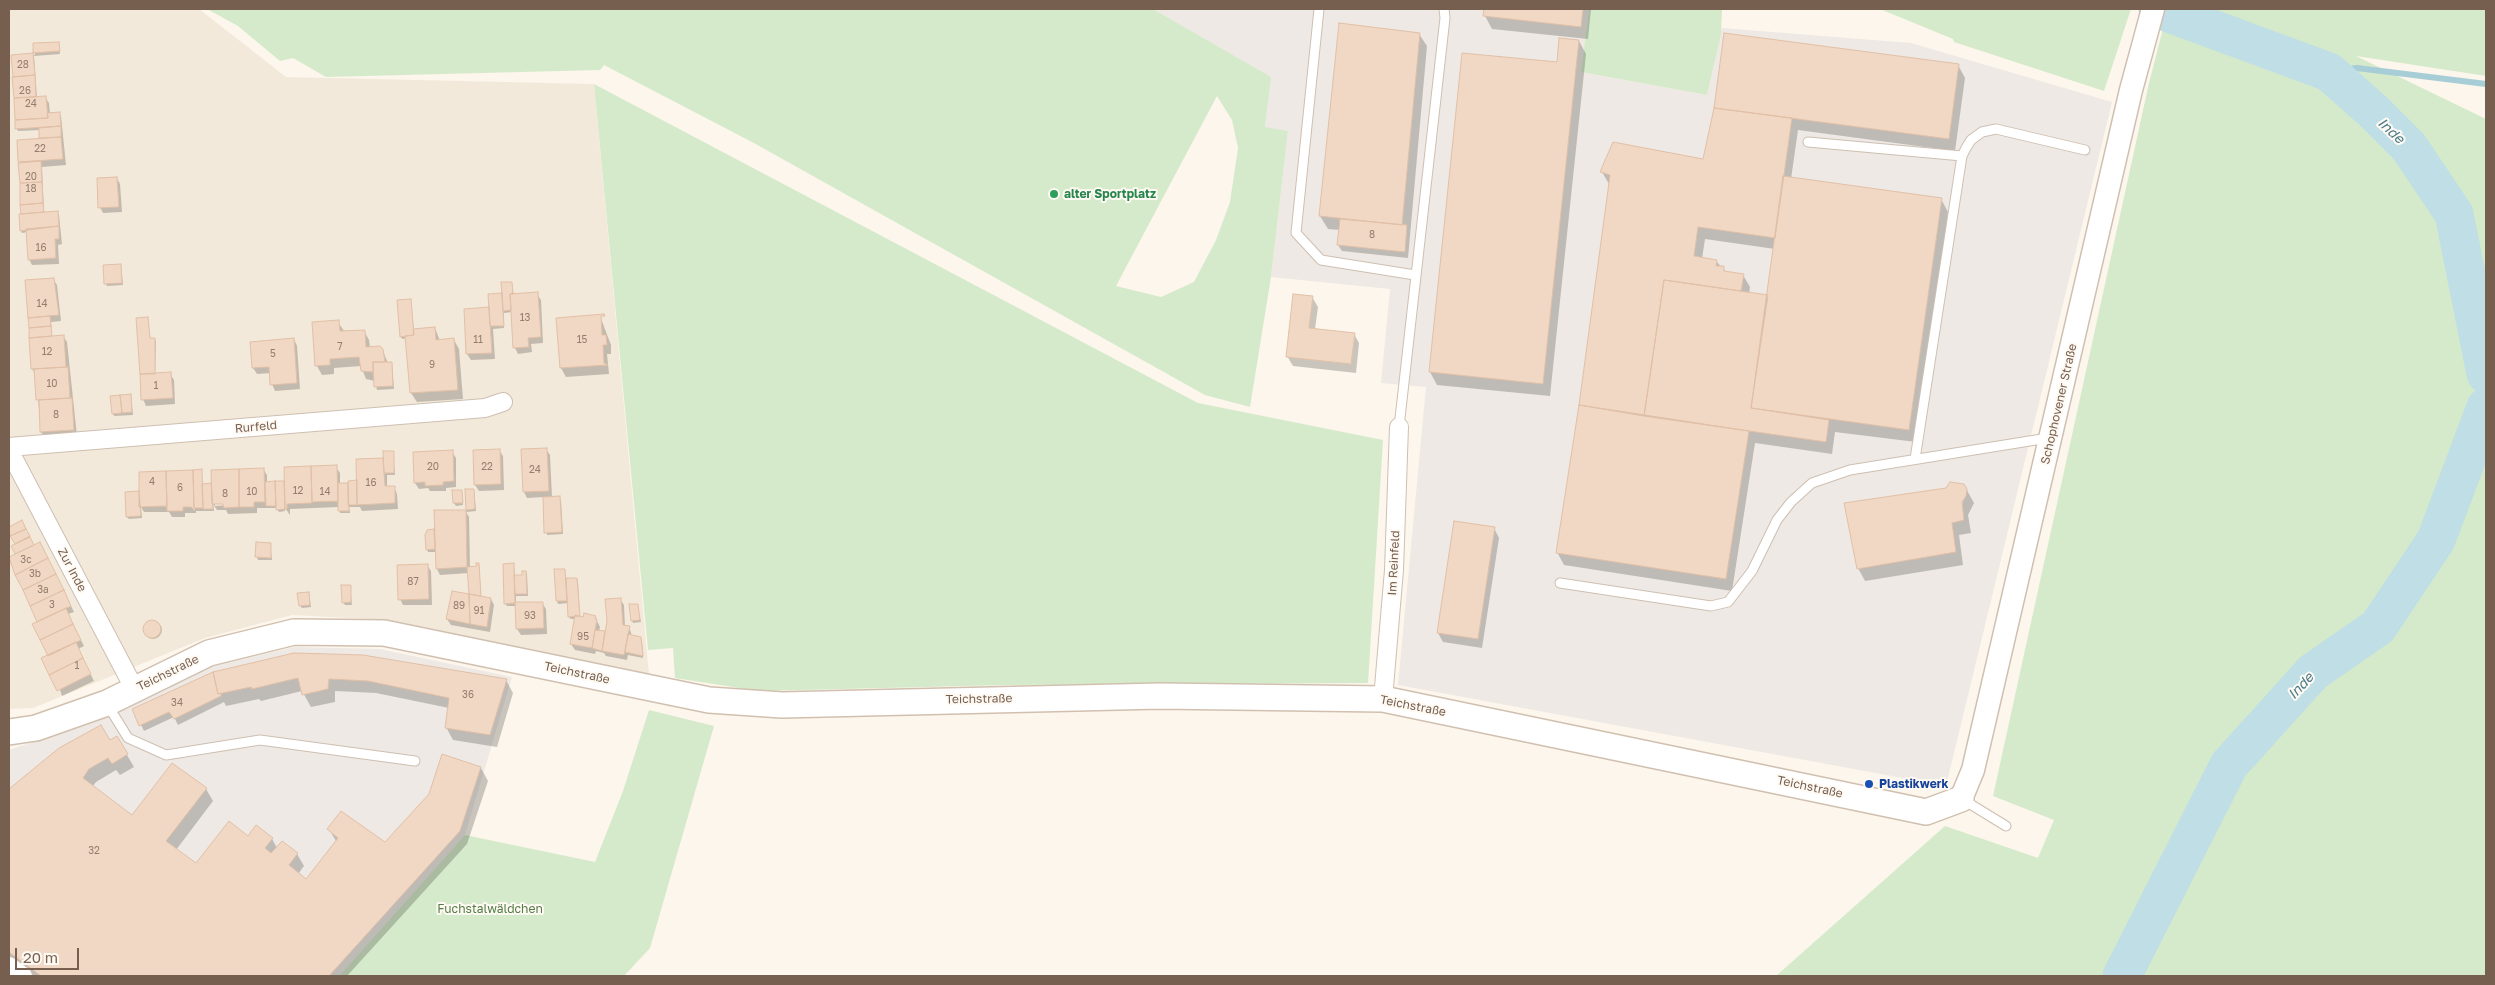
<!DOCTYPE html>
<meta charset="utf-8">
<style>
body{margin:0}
#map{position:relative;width:2495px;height:985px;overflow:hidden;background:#fcf6ec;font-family:"Golos Text",sans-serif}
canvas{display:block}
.frame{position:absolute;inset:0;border:10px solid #775f4f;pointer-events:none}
.scale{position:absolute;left:15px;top:948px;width:64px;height:22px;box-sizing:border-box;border:2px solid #775f4f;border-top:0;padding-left:6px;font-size:15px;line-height:18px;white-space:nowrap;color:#775f4f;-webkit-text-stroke:4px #fefaf3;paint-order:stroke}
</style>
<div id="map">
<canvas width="2495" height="985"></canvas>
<div class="frame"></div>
<div class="scale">20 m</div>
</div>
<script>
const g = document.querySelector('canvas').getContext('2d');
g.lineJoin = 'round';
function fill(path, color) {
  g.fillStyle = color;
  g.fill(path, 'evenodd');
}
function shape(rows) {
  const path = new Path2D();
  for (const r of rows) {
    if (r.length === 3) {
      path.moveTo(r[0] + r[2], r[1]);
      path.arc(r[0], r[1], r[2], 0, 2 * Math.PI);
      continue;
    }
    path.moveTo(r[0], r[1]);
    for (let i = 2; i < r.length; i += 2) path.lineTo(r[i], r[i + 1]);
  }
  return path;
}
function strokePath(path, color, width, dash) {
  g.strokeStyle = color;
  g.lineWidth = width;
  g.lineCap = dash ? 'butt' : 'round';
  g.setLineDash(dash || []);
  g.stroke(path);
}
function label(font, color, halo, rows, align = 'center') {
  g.font = font + ' "Golos Text",sans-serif';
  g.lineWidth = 4;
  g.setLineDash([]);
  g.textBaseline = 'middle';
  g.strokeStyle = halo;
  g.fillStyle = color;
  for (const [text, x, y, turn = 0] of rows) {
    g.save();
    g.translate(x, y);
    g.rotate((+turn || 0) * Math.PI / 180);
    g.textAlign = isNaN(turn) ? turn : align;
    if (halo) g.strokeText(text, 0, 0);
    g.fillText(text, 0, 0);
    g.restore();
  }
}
fill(shape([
 [9,9,199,9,286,77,594,84,649,675,388,620,292,615,205,638,33,708,9,709]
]), '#f3e9da');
fill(shape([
 [1153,9,1589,9,1581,72,1707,95,1722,28,1911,43,2112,102,1946,786,1398,685,1426,387,1381,383,1390,289,1271,277,1288,131,1265,128,1270,77],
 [295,647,380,649,512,677,465,835,339,976,32,976,9,958,9,750,109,716,213,666]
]), '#eee9e4');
fill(shape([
 [207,9,1153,9,1271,77,1265,127,1288,131,1271,277,1250,407,1205,395,752,142,604,65,600,70,326,77,293,58,280,61,238,26],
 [1217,96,1232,120,1238,148,1230,202,1216,240,1194,282,1161,297,1116,286],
 [1589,9,1722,9,1721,34,1707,95,1581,72],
 [1880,9,2131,9,2104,91,1954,42,1953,39],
 [2168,9,2486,9,2486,76,2356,56,2486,119,2486,976,1776,976,1945,826,2038,858,2054,820,1993,796,2149,83],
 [594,84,1198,403,1383,440,1368,683,1008,685,759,691,675,678,673,648,648,650],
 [649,710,714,726,650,948,624,976,339,976,465,835,595,862,623,791]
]), '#d5eaca');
fill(shape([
 [1485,9,1591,9,1588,39,1492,29,1485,16],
 [1419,34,1427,46,1408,258,1342,251,1338,245,1340,230,1328,229,1320,216],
 [1579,41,1586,54,1550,396,1437,385,1430,372,1463,54,1558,64],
 [34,45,59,46,60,54,34,56,37,98,45,97,49,103,50,114,59,113,61,116,66,165,42,167,44,213,57,212,59,215,62,244,58,245,59,264,32,265,29,259,28,232,22,233,21,230,22,196,18,141,42,139,40,130,18,131,17,129,12,56,35,55],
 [1958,65,1965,78,1955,151,1798,130,1791,179,1941,199,1948,212,1916,442,1835,432,1832,454,1755,443,1732,591,1564,565,1557,552,1580,405,1609,184,1602,172,1704,160,1715,108],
 [1705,239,1775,249,1769,296,1749,294,1750,287,1743,275,1727,273,1716,261,1702,259],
 [117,178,120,184,122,212,103,213,100,207],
 [121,265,123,285,107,286,106,284],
 [53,279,57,285,61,321,51,322,52,337,63,336,67,342,77,436,45,438,41,432,36,375,32,369,26,281],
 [511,283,514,295,537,294,541,300,543,343,531,344,532,352,518,354,515,348,512,312,504,313,504,328,493,329,495,359,471,360,467,354,465,310,488,308],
 [1312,297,1318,307,1315,329,1354,334,1359,343,1356,373,1293,366,1287,356],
 [410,300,414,330,435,328,440,341,454,340,459,349,463,399,417,402,411,393,407,338,402,339,401,336],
 [600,316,611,345,611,354,607,354,609,374,566,377,561,368,558,319],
 [147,318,150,340,155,339,156,342,155,375,170,374,174,380,175,404,146,406,143,399],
 [338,322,344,331,364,331,369,340,370,348,382,349,388,363,392,365,394,389,377,390,375,381,366,379,361,366,334,368,334,374,322,375,317,366,313,323],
 [294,339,297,346,300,389,275,391,272,384,271,373,257,374,253,368],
 [131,396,133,415,114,416,113,413],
 [546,449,550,455,552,497,559,497,561,500,563,534,547,535,544,497,527,498,524,492],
 [499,450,503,456,504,490,479,491,475,485],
 [393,452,395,475,387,475,387,487,394,487,397,494,398,509,362,511,360,507,349,507,350,513,340,513,339,507,290,509,290,515,285,508,285,511,279,512,277,508,257,508,257,513,228,514,226,510,217,510,213,504,214,511,196,511,196,513,185,513,185,517,172,517,169,512,144,512,141,507,142,518,129,519,127,517,140,494,140,473,201,470,203,485,213,485,263,469,267,475,267,483,283,482,285,486,285,468,336,467,340,473,340,484,358,481,382,459,385,464],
 [190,502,195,507,195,511,189,503],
 [215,503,230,503,230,505,215,506],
 [452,452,456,458,456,487,446,488,446,491,430,491,428,488,419,489,415,483],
 [1964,485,1974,503,1968,515,1971,533,1959,535,1963,565,1865,581,1858,568],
 [1963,495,1966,495,1960,508],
 [474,490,476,511,466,512,469,517,470,568,478,567,479,564,481,597,491,599,494,605,490,632,451,625,447,619,471,596,469,573,440,575,437,569,436,552,428,552,427,549,429,531,436,530,435,511,467,511,466,491],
 [462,492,463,505,456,506,454,503],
 [22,522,34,546,43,549,74,612,68,614,84,646,78,649,94,681,62,696,39,622,9,560,16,555,12,547,17,545,9,528],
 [1494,528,1499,538,1482,648,1443,642,1438,633],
 [270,544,272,560,258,560,257,557],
 [427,565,431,571,432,605,403,605,400,599],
 [514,565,515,576,523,576,526,572,527,574,528,596,516,596,516,604,542,603,546,609,547,634,521,635,517,629,517,606,507,606,505,603],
 [564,570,566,580,577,579,578,582,580,618,595,617,600,627,599,631,606,635,620,599,624,605,625,627,629,627,632,636,640,638,642,641,643,658,628,655,627,660,606,656,604,653,596,651,595,654,575,650,571,644,576,619,571,619,569,617,568,603,558,604,557,601],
 [350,586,352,605,345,605,343,602],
 [309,593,311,607,302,608,300,605],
 [637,605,641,622,633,623,632,620],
 [153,630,9],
 [214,673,506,680,513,693,497,747,453,740,446,727,449,708,376,693,335,691,335,702,311,707,302,691,261,701,259,699,226,706,224,702,178,725,174,717,144,731,134,710],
 [117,738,134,767,120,775,116,770,96,782,92,787,132,817,206,789,213,801,176,850,196,865,248,838,272,839,277,848,297,854,304,866,298,874,306,881,336,841,329,829,385,844,481,768,488,781,467,844,347,976,33,976,9,958,9,790,60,749,109,742]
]), '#0003');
strokePath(shape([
 [2329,72,2357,68,2486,84]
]), '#a7cdd7', 6);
strokePath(shape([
 [2158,9,2329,72,2373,111,2409,147,2454,214,2486,374],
 [2122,976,2229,765,2313,672,2378,627,2436,540,2486,407]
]), '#c0dee5', 39);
const building = shape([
 [1484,9,1583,9,1581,27,1483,16,1484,9],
 [1339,23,1420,33,1402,225,1319,216,1339,23],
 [1724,33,1959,64,1949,139,1714,108,1724,33],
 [1559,38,1579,40,1543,384,1429,372,1462,53,1557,62,1559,38],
 [59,42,60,51,33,53,33,43,59,42],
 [33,53,35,75,13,77,11,55,33,53],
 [35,75,36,97,14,98,12,77,35,75],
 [46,96,48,118,15,120,14,98,46,96],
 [1714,108,1792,118,1775,238,1698,227,1694,256,1717,260,1716,266,1724,266,1724,271,1744,274,1741,291,1664,280,1644,416,1579,405,1610,175,1600,172,1613,142,1703,159,1714,108],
 [60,112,61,126,15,129,15,120,48,118,47,113,60,112],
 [61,126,61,137,39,138,39,128,61,126],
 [61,137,63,159,18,162,17,140,61,137],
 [41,161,42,182,20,183,18,163,41,161],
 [1783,176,1942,198,1909,430,1751,408,1783,176],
 [117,177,119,207,98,208,97,178,117,177],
 [42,182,43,203,20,205,20,183,42,182],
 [43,203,44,212,21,214,20,205,43,203],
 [58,211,59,226,20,231,19,214,58,211],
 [1340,219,1407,225,1405,252,1337,245,1340,219],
 [59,226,59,239,55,239,56,258,28,260,26,229,59,226],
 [121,264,122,283,104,284,103,265,121,264],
 [54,278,59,315,28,318,25,280,54,278],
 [1664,280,1768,295,1751,408,1829,420,1826,442,1644,416,1664,280],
 [501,282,512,282,513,294,510,294,511,310,503,311,501,282],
 [538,292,541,337,528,338,529,347,513,348,510,294,538,292],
 [502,293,504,326,490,326,488,294,502,293],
 [1293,294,1313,296,1309,328,1355,333,1351,364,1286,357,1293,294],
 [411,299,414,335,400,337,397,300,411,299],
 [489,307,492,353,466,354,464,309,489,307],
 [604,314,605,316,601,316,602,335,606,335,607,345,603,345,604,363,608,365,560,368,556,318,604,314],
 [50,316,51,326,29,328,28,318,50,316],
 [148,317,150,338,155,338,155,374,140,374,136,318,148,317],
 [339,320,340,331,365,330,366,347,380,346,383,349,385,362,373,362,373,372,361,371,359,357,330,359,330,365,315,366,312,322,339,320],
 [51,326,52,336,29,338,29,328,51,326],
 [435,327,436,340,454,338,458,390,410,393,405,336,414,335,413,329,435,327],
 [64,335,66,367,31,369,29,338,64,335],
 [294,338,297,383,270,385,269,367,252,368,250,342,294,338],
 [373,362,392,362,393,386,374,387,373,362],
 [68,367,70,398,36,400,34,369,68,367],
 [171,372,173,398,141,400,140,374,171,372],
 [131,394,132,412,122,413,120,395,131,394],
 [120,395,122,413,112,414,110,396,120,395],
 [72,398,74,430,40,432,39,400,72,398],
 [1579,405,1749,431,1726,579,1556,553,1579,405],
 [547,448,549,491,523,492,521,449,547,448],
 [500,449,501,484,474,485,473,450,500,449],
 [453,450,454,481,443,482,443,485,425,486,425,482,414,483,413,452,453,450],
 [383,451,394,451,394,473,384,473,383,451],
 [383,458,385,486,395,486,395,503,357,505,356,459,383,458],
 [337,465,338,501,312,502,311,466,337,465],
 [311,466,312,503,287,504,287,509,285,509,284,467,311,466],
 [264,468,265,502,254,502,254,507,239,507,239,469,264,468],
 [202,469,203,508,194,508,193,470,202,469],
 [239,469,239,507,224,508,223,504,212,504,211,470,239,469],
 [193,470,194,510,191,507,183,507,183,511,167,511,166,471,193,470],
 [166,471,167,506,139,507,139,472,166,471],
 [357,480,357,505,348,505,348,481,357,480],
 [275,481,276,506,266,506,265,482,275,481],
 [275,481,284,481,285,509,276,510,275,481],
 [1950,482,1964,484,1967,489,1966,496,1962,502,1964,520,1952,523,1956,552,1857,569,1844,503,1946,488,1950,482],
 [211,483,213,509,203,509,202,484,211,483],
 [338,483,348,483,349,511,338,511,338,483],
 [465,489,474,489,475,509,466,510,465,489],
 [452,490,462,490,463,503,453,503,452,490],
 [139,491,141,516,126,517,125,492,139,491],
 [560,496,562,532,544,533,543,497,560,496],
 [434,510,466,510,467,567,436,569,434,510],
 [22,520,26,529,10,536,9,527,22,520],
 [1454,521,1495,527,1478,639,1437,633,1454,521],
 [26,529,30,536,15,544,10,536,26,529],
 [434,529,435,549,426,550,425,535,427,530,434,529],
 [30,537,34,545,15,554,11,546,30,537],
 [40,542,48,558,15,575,9,557,40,542],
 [256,542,271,543,271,558,255,557,256,542],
 [48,558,56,574,23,590,15,575,48,558],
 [476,563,479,563,481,596,469,594,467,567,477,566,476,563],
 [514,563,515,603,504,604,503,564,514,563],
 [428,564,429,599,398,600,397,565,428,564],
 [554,569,565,569,567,601,556,601,554,569],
 [522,571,526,571,527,594,515,594,514,575,522,575,522,571],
 [56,574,64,590,30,606,23,590,56,574],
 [566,578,577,578,580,616,568,617,566,578],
 [341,585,351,585,351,602,342,603,341,585],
 [64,590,71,606,37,622,30,606,64,590],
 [452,591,469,594,470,624,446,619,452,591],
 [309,592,310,605,299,606,297,593,309,592],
 [469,594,491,598,487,627,470,624,469,594],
 [621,598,623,625,630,626,624,655,602,651,607,621,605,599,621,598],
 [515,602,543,602,544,628,516,629,515,602],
 [629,604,638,604,640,620,631,621,629,604],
 [66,608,73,624,40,640,32,624,66,608],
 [584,613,596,616,595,619,597,619,592,648,570,644,575,615,583,617,584,613],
 [152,629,9],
 [73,624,81,640,48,656,40,640,73,624],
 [595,630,605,631,602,651,592,648,595,630],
 [628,634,641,637,643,656,625,652,628,634],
 [76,642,83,658,49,675,41,658,76,642],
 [294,653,363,655,507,679,490,735,445,728,449,698,368,681,329,679,328,689,302,695,298,678,252,689,251,687,218,694,213,672,294,653],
 [83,658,91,674,57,691,49,675,83,658],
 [213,672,218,694,221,693,221,696,174,719,169,712,139,726,132,709,213,672],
 [101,725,110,740,117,736,128,754,112,764,108,758,89,769,83,778,132,815,172,763,207,788,166,841,196,863,229,821,248,836,256,825,273,838,265,848,271,853,282,841,298,853,289,865,306,879,338,838,327,829,341,811,385,842,429,794,442,754,481,767,460,831,329,976,41,976,9,952,9,789,59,748,101,725]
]);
fill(building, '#f0d8c5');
strokePath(building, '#e2c0a6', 1);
const service = shape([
 [1319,9,1296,233,1321,260,1415,275],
 [1808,142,1962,156],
 [1399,427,1445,18,1444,9],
 [1915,459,1962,156,1966,148,1971,140,1982,132,1996,129,2085,150],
 [1560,583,1711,606,1728,602,1752,571,1777,520,1791,502,1812,483,1850,470,2048,438],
 [107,704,128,738,166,755,260,740,415,761],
 [1962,799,2006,826]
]);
const minor = shape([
 [9,447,485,408,503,402],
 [9,450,135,690],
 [1383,699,1394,570,1399,427],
 [9,966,23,976]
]);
const tertiary = shape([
 [1961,799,1973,770,2131,90,2153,9]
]);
const secondary = shape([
 [9,732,36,728,107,703,209,653,294,632,384,633,709,700,782,705,1160,696,1383,699,1926,812,1961,799]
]);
strokePath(service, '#cebfb1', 11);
strokePath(minor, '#cebfb1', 20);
strokePath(tertiary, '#cebfb1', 25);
strokePath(secondary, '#d1c0af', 28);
strokePath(service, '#fff', 9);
strokePath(minor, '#fff', 18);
strokePath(tertiary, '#fff', 22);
strokePath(secondary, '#fff', 25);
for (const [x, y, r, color] of [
 [1054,194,5,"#2e9e5b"],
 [1869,784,5,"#1a4fb4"]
]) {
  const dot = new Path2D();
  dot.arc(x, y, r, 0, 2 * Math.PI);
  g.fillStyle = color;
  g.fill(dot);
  strokePath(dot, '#fefaf3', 2);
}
label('10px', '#957d6c', null, [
 ["28",23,65],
 ["26",25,91],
 ["24",31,104],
 ["22",40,149],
 ["20",31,177],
 ["18",31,189],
 ["8",1372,235],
 ["16",41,248],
 ["14",42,304],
 ["13",525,318],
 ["11",478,340],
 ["15",582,340],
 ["7",340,347],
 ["12",47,352],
 ["5",273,354],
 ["9",432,365],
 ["10",52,384],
 ["1",156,386],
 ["8",56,415],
 ["20",433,467],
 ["22",487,467],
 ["24",535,470],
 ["4",152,482],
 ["16",371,483],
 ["6",180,488],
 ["12",298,491],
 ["10",252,492],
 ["14",325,492],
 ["8",225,494],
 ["3c",26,560],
 ["3b",35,574],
 ["87",413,582],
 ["3a",43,590],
 ["3",52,605],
 ["89",459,606],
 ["91",479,611],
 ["93",530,616],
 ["95",583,637],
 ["1",77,666],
 ["36",468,695],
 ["34",177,703],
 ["32",94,851]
]);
label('bold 12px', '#27864d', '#fefaf3', [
 ["alter Sportplatz",1064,194]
], 'left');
label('12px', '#775f4f', '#fefaf3', [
 ["Schophovener Straße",2059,404,-77],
 ["Rurfeld",256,427,-5],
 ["Im Reinfeld",1394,563,-87],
 ["Zur Inde",72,570,62],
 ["Teichstraße",168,673,-26],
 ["Teichstraße",577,673,12],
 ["Teichstraße",979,699,-1],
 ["Teichstraße",1413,706,11],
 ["Teichstraße",1810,787,12]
]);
label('bold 12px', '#164399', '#fefaf3', [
 ["Plastikwerk",1879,784]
], 'left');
label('12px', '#547c47', '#fefaf3', [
 ["Fuchstalwäldchen",490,909]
]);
label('italic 14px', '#497b89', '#fefaf3', [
 ["Inde",2391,131,43],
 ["Inde",2301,686,-47]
]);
</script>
